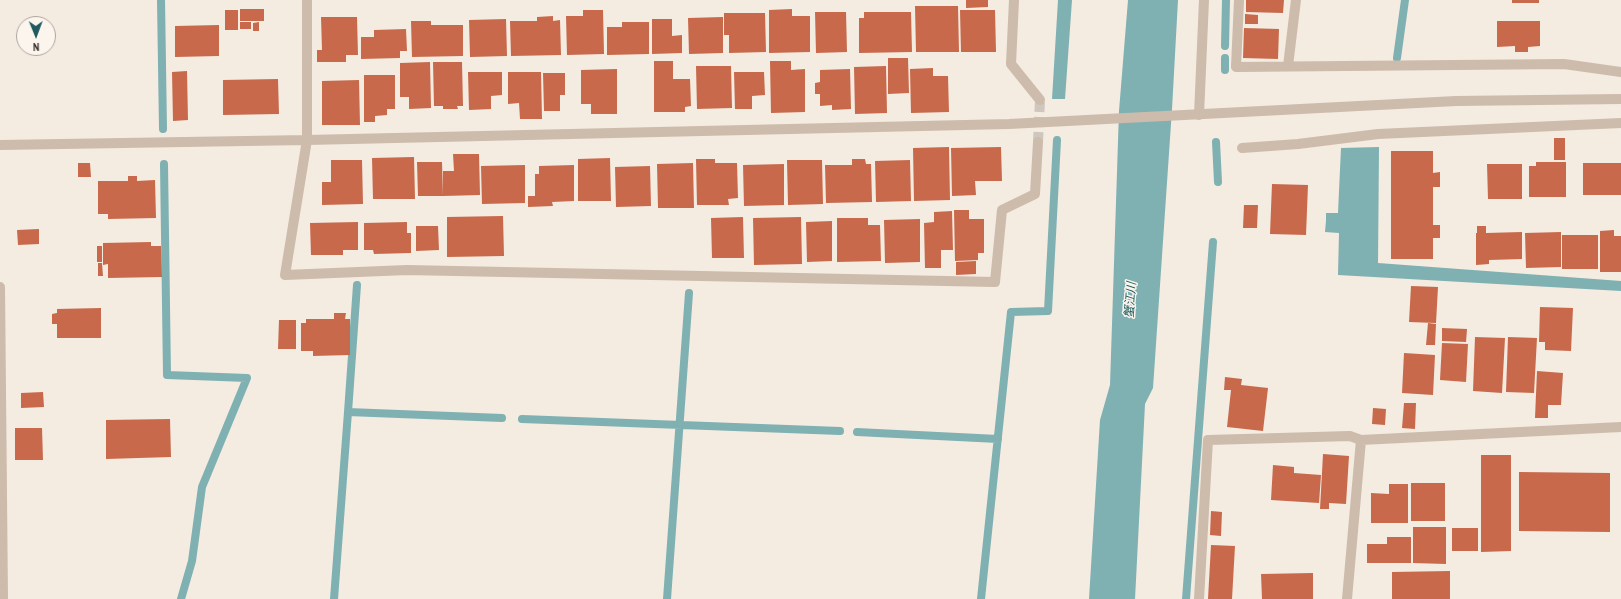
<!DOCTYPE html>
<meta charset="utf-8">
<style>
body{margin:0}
#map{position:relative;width:1621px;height:599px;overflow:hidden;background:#f4ebe1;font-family:"Archivo Narrow",sans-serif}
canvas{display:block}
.north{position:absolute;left:16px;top:16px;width:40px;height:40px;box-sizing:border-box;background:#fbf5ee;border:1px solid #aea6a0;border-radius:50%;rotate:179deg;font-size:11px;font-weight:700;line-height:16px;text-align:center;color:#3b302b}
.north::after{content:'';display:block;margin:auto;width:14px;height:18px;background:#1f5a5e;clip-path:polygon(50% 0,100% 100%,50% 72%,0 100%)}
</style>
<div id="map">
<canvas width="1621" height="599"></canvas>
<div class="north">N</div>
</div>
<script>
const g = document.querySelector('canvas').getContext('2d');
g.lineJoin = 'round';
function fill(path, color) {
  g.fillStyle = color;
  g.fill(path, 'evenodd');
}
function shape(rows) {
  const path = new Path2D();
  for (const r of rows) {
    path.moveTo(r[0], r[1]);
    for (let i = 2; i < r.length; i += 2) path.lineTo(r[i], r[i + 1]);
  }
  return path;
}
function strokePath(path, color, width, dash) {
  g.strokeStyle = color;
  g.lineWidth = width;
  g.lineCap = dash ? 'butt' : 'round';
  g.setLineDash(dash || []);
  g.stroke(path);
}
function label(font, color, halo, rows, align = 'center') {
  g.font = font + ' "Archivo Narrow","Noto Sans JP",sans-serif';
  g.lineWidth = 3;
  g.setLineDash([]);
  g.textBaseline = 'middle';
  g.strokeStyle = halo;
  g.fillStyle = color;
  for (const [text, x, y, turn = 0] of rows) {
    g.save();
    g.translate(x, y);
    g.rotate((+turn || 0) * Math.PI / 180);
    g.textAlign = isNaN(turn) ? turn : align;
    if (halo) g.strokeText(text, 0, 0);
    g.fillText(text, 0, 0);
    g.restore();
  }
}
fill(shape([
 [1058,0,1072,0,1065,99,1052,99],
 [1128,0,1178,0,1172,109,1153,388,1145,404,1135,599,1089,599,1100,420,1110,385,1119,111],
 [1379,147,1378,263,1621,281,1621,291,1338,275,1339,233,1325,232,1326,221,1326,213,1338,213,1341,148]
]), '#7fb0b2');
strokePath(shape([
 [161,0,163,129],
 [1225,46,1226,0],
 [1397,58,1405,0],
 [1225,70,1225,58],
 [1216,142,1218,182],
 [164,164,167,375,247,378,202,487,192,561,181,599],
 [348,412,357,285],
 [522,419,840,431],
 [857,432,998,439],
 [334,599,348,412,502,418],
 [667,599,689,293],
 [981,599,1011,312,1048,311,1057,140],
 [1186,599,1213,242]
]), '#7fb0b2', 8);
fill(shape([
 [966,0,988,0,988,7,966,8],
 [1246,0,1284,0,1283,13,1246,12],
 [1512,0,1539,0,1539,3,1512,3],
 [915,6,958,6,959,52,916,52],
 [240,9,264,9,264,21,240,21],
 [792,9,792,16,810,16,810,52,769,53,769,10],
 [225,10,238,10,238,30,225,30],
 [583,10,603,10,604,54,567,55,566,16,583,16],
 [960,10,995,10,996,52,961,52],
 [815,12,846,12,847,52,816,53],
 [864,12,911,12,912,52,859,53,859,18,864,18],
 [724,13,765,13,766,52,729,53,729,35,724,35],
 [1245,14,1258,15,1258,24,1245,24],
 [553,16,553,21,560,20,561,55,511,56,510,21,537,21,537,17],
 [321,17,357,17,358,55,346,55,346,62,317,62,317,50,322,50],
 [723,17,723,53,689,54,688,18],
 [506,19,507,56,470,57,469,20],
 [652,19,672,19,672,36,682,35,682,53,652,54],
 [411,21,431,21,431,25,463,25,463,56,412,57],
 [1497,21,1540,21,1540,46,1528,47,1528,52,1515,52,1515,46,1497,47],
 [240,22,251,22,251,29,240,29],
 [259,22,259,31,253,31,253,23],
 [622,22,649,22,649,54,607,55,607,27,622,27],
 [219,25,219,56,175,57,175,26],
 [1244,28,1279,29,1278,59,1243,58],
 [406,29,407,51,400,51,400,58,361,59,361,37,374,37,374,30],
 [888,58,908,58,909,93,888,94],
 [654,61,673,61,673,79,690,79,691,106,685,107,685,112,654,112],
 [770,61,791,61,791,70,805,69,805,112,771,113],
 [430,62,431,108,409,109,409,97,400,97,400,63],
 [433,62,462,62,463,106,457,106,458,109,443,109,443,106,434,106],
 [696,66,731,66,732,108,697,109],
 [886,66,887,113,855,114,854,67],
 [933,68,933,76,948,76,949,112,911,113,910,69],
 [617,69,617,114,591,114,591,104,581,104,581,70],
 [850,69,851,109,832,110,832,105,820,106,820,94,815,94,815,83,820,82,820,70],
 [187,71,188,120,173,121,172,72],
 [468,72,502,72,502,95,491,96,491,109,469,110],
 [508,72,541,72,542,119,520,119,519,103,508,104],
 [734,72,764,72,765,95,752,96,752,109,735,109],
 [543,73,565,73,565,95,560,95,560,111,544,111],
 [364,75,395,75,395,109,387,109,387,115,375,116,375,122,364,122],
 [278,79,279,114,223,115,223,80],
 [359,80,360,125,322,125,322,81],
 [1554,138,1565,138,1565,160,1554,160],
 [949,147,950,200,914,201,913,148],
 [1001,147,1002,181,975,181,976,195,952,196,951,148],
 [1391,151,1433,151,1433,173,1440,172,1440,187,1433,187,1433,225,1440,225,1440,238,1433,238,1433,259,1391,259],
 [453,154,479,154,480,195,443,196,443,171,454,171],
 [414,157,415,199,373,199,372,158],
 [610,158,611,201,578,201,578,159],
 [696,159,715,159,715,163,737,163,738,198,728,199,729,205,697,205],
 [852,159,865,159,866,164,871,164,872,202,826,203,825,165,852,165],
 [331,160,362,160,363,204,322,205,322,182,331,182],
 [787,160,822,160,823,204,788,205],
 [910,160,911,201,876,202,875,161],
 [417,162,442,162,443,196,418,196],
 [1536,162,1566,162,1566,197,1529,197,1529,166,1536,166],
 [78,163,90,163,91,177,78,177],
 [693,163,694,208,658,208,657,164],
 [1583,163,1621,163,1621,195,1583,195],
 [784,164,784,205,744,206,743,165],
 [1487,164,1522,164,1522,199,1488,199],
 [525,165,525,203,482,204,481,166],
 [574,165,574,201,552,202,553,206,528,207,528,196,535,196,535,174,539,174,539,166],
 [650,166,651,206,616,207,615,167],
 [128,176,137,176,137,181,155,180,156,218,108,219,108,214,98,214,98,181,128,181],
 [1272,184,1308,185,1306,235,1270,234],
 [1244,205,1258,205,1257,228,1243,228],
 [954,210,969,210,969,219,984,219,984,253,978,253,978,260,955,261],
 [952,211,953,250,941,250,941,268,925,268,924,223,934,222,934,212],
 [503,216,504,256,447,257,447,217],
 [743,217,744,258,712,258,711,218],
 [801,217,802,264,754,265,753,218],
 [837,218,868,218,868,225,880,225,881,261,837,262],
 [920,219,920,262,885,263,884,220],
 [832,221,832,261,807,262,806,222],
 [358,222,358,250,343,250,343,255,311,255,310,223],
 [407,222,407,233,411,233,411,253,374,254,373,250,364,250,364,223],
 [416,226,438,226,439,250,416,251],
 [1477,226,1486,226,1486,233,1522,232,1522,259,1489,260,1489,264,1476,265,1476,233,1477,233],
 [39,229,39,244,18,245,17,230],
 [1614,230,1614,236,1621,236,1621,272,1600,272,1600,231],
 [1561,232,1561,267,1526,268,1525,233],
 [1562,235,1598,235,1598,269,1562,269],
 [151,242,151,246,161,246,162,277,108,278,108,264,103,265,103,243],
 [97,246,102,246,102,262,97,262],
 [976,261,976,274,956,275,956,262],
 [98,263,102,263,103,276,98,276],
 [1411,286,1438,287,1436,323,1409,322],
 [1540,307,1573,308,1571,351,1545,350,1545,342,1539,342],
 [101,308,101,338,57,338,57,324,52,324,52,314,57,313,57,309],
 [334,313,346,313,345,319,350,319,350,355,313,356,313,351,301,351,301,323,306,323,306,319,334,319],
 [279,320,296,320,296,349,278,349],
 [1428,323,1436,324,1435,345,1426,345],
 [1442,328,1467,329,1466,342,1442,341],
 [1475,337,1505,338,1502,393,1473,391],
 [1508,337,1537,338,1534,393,1506,392],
 [1442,343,1468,344,1466,382,1440,380],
 [1404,353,1435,355,1433,395,1402,393],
 [1537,371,1563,373,1561,405,1548,405,1548,418,1535,418],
 [1225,377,1242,379,1241,385,1268,388,1263,431,1227,427,1231,390,1224,390],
 [43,392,44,407,21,408,21,393],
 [1404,403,1416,403,1415,429,1402,428],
 [1373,408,1386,409,1385,425,1372,424],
 [170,419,171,457,106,459,106,420],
 [15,428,42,428,43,460,15,460],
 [1323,454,1349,456,1346,504,1329,503,1329,509,1320,509],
 [1481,455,1511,455,1511,551,1481,552],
 [1273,465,1294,467,1294,473,1321,475,1319,503,1271,500],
 [1519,472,1610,473,1610,532,1519,531],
 [1411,483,1445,483,1445,521,1411,521],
 [1389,484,1408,484,1408,523,1371,523,1371,493,1389,494],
 [1211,511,1222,512,1221,536,1210,535],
 [1413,527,1446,527,1446,564,1413,563],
 [1452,528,1478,528,1478,551,1452,551],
 [1387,537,1411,537,1411,563,1367,563,1367,544,1387,544],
 [1211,545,1235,546,1232,599,1208,599],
 [1450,571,1450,599,1392,599,1392,572],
 [1313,573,1313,599,1262,599,1261,574]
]), '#c8694b');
strokePath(shape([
 [1038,142,1040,100]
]), '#cfc6bd', 10, [10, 5]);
strokePath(shape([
 [307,0,307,140,285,275,407,270,995,282,1002,210,1035,194,1038,142],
 [1014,0,1011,64,1040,100],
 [1239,0,1236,67,1564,64,1621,72],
 [1288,66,1296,0],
 [1199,115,1204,0],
 [0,145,307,140,1009,124,1456,101,1621,99],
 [1242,148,1298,144,1378,134,1621,123],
 [0,287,3,599],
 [1199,599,1208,440,1350,436,1361,440,1621,427],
 [1347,599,1361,440]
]), '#cdbbac', 10);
label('italic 12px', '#1f5a5e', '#fbf5ee', [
 ["蟹江川",1131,300,-86]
]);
</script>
